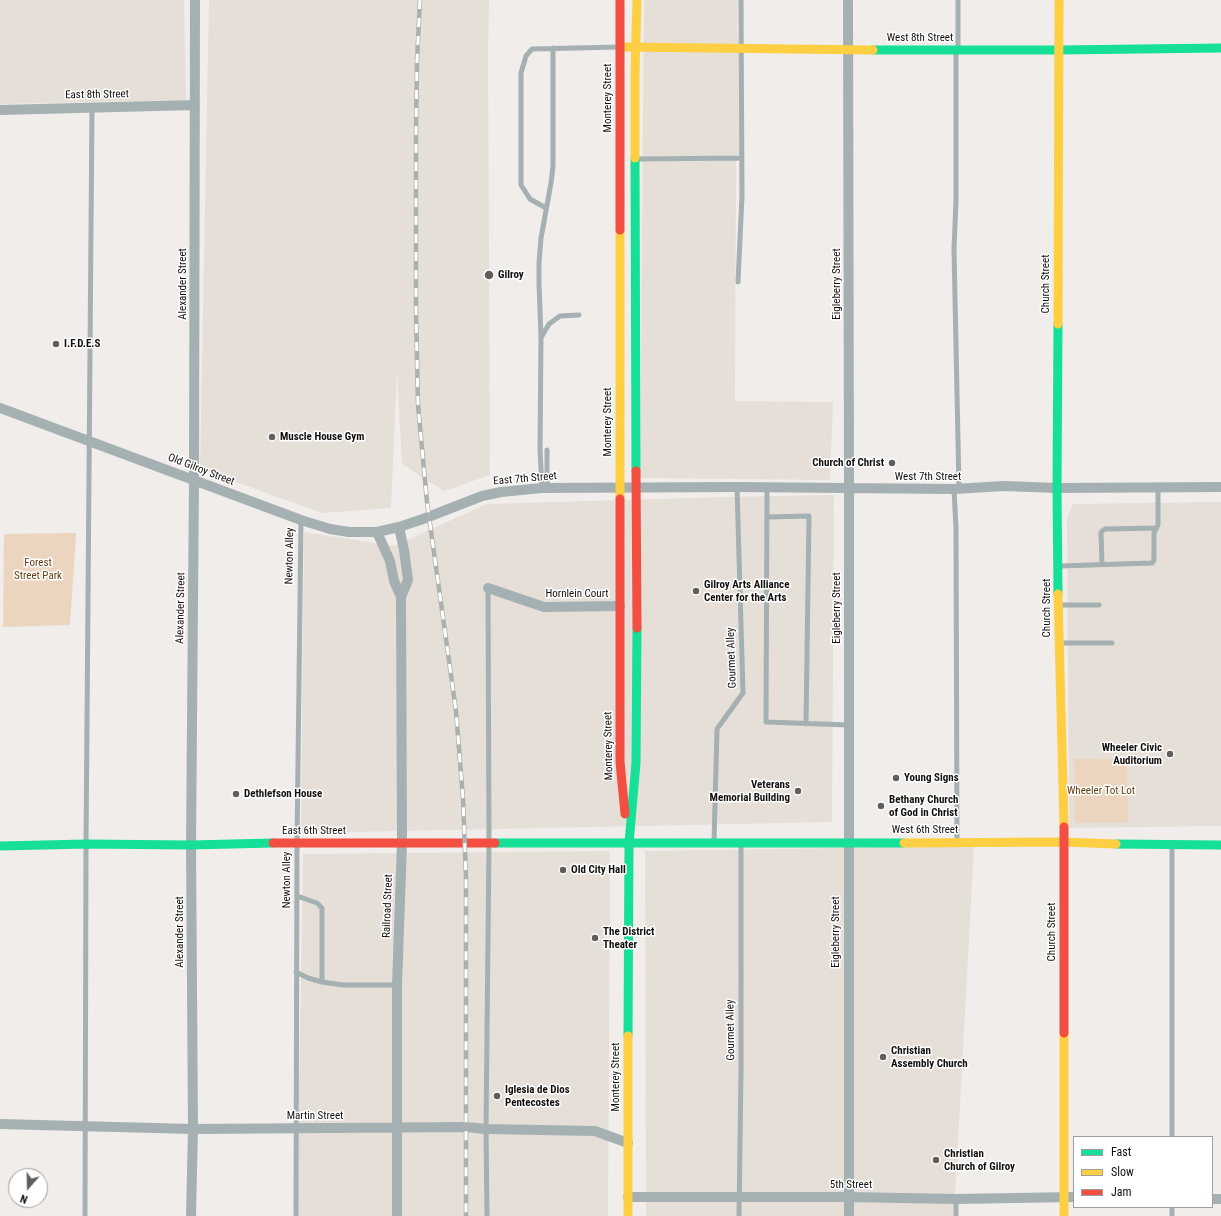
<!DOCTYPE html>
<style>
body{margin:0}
#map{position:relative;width:1221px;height:1216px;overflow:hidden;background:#f0edea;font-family:"Roboto Condensed",sans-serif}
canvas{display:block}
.legend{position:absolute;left:1073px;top:1136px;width:140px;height:72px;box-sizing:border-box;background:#fff;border:1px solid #a09f9f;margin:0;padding:5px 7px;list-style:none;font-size:12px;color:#12100e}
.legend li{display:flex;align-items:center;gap:8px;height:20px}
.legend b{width:20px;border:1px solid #a09f9f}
.north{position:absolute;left:8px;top:1168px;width:40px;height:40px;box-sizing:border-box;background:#fff;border:1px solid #a09f9f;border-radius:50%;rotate:200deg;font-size:11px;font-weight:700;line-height:16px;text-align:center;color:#12100e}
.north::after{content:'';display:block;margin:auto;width:14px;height:18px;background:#605d5b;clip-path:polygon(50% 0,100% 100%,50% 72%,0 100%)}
</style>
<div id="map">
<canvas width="1221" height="1216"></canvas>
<ul class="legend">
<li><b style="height:5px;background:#16e098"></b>Fast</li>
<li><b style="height:5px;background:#ffcf43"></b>Slow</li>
<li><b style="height:5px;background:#f24e42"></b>Jam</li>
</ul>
<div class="north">N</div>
</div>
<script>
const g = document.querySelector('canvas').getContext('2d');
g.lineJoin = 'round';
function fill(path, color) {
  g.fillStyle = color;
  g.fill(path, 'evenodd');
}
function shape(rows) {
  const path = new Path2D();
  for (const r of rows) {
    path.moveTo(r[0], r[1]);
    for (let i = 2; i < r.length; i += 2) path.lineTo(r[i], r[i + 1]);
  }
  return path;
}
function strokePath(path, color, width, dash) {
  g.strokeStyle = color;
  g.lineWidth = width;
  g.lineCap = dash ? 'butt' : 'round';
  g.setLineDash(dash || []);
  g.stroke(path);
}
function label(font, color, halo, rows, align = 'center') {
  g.font = font + ' "Roboto Condensed",sans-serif';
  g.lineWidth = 3;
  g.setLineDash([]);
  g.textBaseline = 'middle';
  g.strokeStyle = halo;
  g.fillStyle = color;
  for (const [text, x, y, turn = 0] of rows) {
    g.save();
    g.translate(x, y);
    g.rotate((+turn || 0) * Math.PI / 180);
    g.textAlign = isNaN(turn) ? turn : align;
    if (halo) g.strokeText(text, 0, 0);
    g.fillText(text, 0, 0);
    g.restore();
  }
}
fill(shape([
 [0,0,184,0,186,100,0,104],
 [209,0,489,0,488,52,490,475,444,491,402,464,397,371,391,508,322,513,200,469],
 [644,0,738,0,737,31,741,61,744,156,736,155,735,401,833,402,830,480,640,478],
 [834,495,832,822,301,833,304,532,394,546,487,504,726,497],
 [1221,502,1221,826,1069,828,1067,518,1073,504],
 [974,846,954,1216,646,1216,645,851],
 [610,851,608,1216,297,1216,303,854]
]), '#e6dfd8');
fill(shape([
 [76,533,70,625,3,627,4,534],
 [1074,759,1127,759,1128,822,1075,823]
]), '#ebd5bf');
strokePath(shape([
 [958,0,958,49],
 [956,51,956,200,954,249,959,489],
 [637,159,742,158],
 [546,208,530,199,521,185,521,73,526,56,532,49,619,47],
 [738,282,742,196,741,0],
 [542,336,549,324,560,316,579,315],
 [547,450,547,488],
 [542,488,540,450,541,337,539,284,539,263,541,238,551,183,553,166,553,48],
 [767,488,766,722,849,725],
 [954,489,956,528,957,842],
 [767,517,809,516,806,724],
 [1102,564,1101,533,1102,531,1105,529,1156,528],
 [1060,566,1152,563,1154,560,1154,533,1158,525,1158,487],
 [1060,605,1099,605],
 [1060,643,1112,643],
 [714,842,717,729,743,693,737,487],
 [1172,846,1172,1137],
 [297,896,317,903,322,908,322,982],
 [296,972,308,978,322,982,343,985,397,985],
 [956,1199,956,1216],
 [85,1216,86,844,92,107],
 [296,1216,297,843,301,520],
 [487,1216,486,1129,489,843,488,588],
 [739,1216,741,1070,741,845],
 [1172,1216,1172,1207]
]), '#a4b0b2', 5);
strokePath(shape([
 [848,0,849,489,849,1216],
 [0,110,195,105],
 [0,408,301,520,330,529,349,532,377,532,399,527,423,519,482,496,501,492,542,488,737,487,954,489,1004,486,1057,488,1221,487],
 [377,532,390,561,394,581,401,597],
 [488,588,544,607,620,606],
 [0,1124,193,1129,466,1127,486,1129,595,1131,628,1143],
 [628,1197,849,1197,956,1199,1074,1197],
 [1212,1199,1221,1199],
 [191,1216,193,1129,191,845,194,481,195,0],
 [397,1216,397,985,402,843,401,597,408,580,404,550,399,527]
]), '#a4b0b2', 10);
strokePath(shape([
 [873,50,1059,50,1221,48],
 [635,158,636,471],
 [1058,324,1057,488,1058,594],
 [495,843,904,843],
 [1116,844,1221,845],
 [0,846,86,844,191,845,273,843],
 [628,1036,629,843,636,763,637,628]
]), '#16e098', 9);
strokePath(shape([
 [626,47,873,50],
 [635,158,635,73,637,0],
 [620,230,620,499],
 [1058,324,1059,0],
 [1058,594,1064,827],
 [904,843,1064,842,1116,844],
 [1064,1033,1064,1216],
 [628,1216,628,1036]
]), '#ffcf43', 9);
strokePath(shape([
 [620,0,620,230],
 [636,471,637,628],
 [620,499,620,762,625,814],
 [1064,827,1064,1033],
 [273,843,495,843]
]), '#f24e42', 9);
const rail = shape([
 [420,0,417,61,416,129,416,312,418,405,427,502,456,711,463,799,466,877,466,1216]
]);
strokePath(rail, '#acb1b0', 4.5);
strokePath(rail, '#fff', 3, [9]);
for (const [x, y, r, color] of [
 [489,275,5,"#605d5b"],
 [56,344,4,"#605d5b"],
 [272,437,4,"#605d5b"],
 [892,463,4,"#605d5b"],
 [696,591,4,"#605d5b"],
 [1170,754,4,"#605d5b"],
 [896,778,4,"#605d5b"],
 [798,791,4,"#605d5b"],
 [236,794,4,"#605d5b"],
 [881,806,4,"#605d5b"],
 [563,870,4,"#605d5b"],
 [595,938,4,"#605d5b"],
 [883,1057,4,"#605d5b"],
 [497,1096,4,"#605d5b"],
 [936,1160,4,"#605d5b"]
]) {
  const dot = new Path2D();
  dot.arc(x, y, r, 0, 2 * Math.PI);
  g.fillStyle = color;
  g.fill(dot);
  strokePath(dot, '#fff', 1.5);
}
label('11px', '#12100e', '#fff', [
 ["West 8th Street",920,38],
 ["East 8th Street",97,95,-1],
 ["Monterey Street",608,98,-90],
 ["Alexander Street",183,284,-90],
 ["Eigleberry Street",837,284,-90],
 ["Church Street",1046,284,-90],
 ["Monterey Street",608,422,-90],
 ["Old Gilroy Street",201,470,21],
 ["West 7th Street",928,477],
 ["East 7th Street",525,479,-5],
 ["Newton Alley",290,556,-89],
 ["Hornlein Court",577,594],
 ["Alexander Street",181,608,-89],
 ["Eigleberry Street",837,608,-90],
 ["Church Street",1047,608,-90],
 ["Gourmet Alley",732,658,-92],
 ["Monterey Street",609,746,-91],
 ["West 6th Street",925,830],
 ["East 6th Street",314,831],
 ["Newton Alley",287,880,-90],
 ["Railroad Street",388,906,-88],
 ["Alexander Street",180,932,-90],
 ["Eigleberry Street",836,932,-90],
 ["Church Street",1052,932,-90],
 ["Gourmet Alley",731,1030,-91],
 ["Monterey Street",616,1077,-90],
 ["Martin Street",315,1116],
 ["5th Street",851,1185]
]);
label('bold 11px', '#12100e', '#fff', [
 ["Gilroy",498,275],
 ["I.F.D.E.S",64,344],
 ["Muscle House Gym",280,437],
 ["Church of Christ",884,463,"right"],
 ["Gilroy Arts Alliance",704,585],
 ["Center for the Arts",704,598],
 ["Wheeler Civic",1162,748,"right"],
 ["Auditorium",1162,761,"right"],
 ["Young Signs",904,778],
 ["Veterans",790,785,"right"],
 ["Memorial Building",790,798,"right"],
 ["Dethlefson House",244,794],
 ["Bethany Church",889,800],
 ["of God in Christ",889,813],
 ["Old City Hall",571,870],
 ["The District",603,932],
 ["Theater",603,945],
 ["Christian",891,1051],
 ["Assembly Church",891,1064],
 ["Iglesia de Dios",505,1090],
 ["Pentecostes",505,1103],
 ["Christian",944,1154],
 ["Church of Gilroy",944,1167]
], 'left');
label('11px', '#654013', '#fff', [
 ["Forest",38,563],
 ["Street Park",38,576],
 ["Wheeler Tot Lot",1101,791]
]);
</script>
